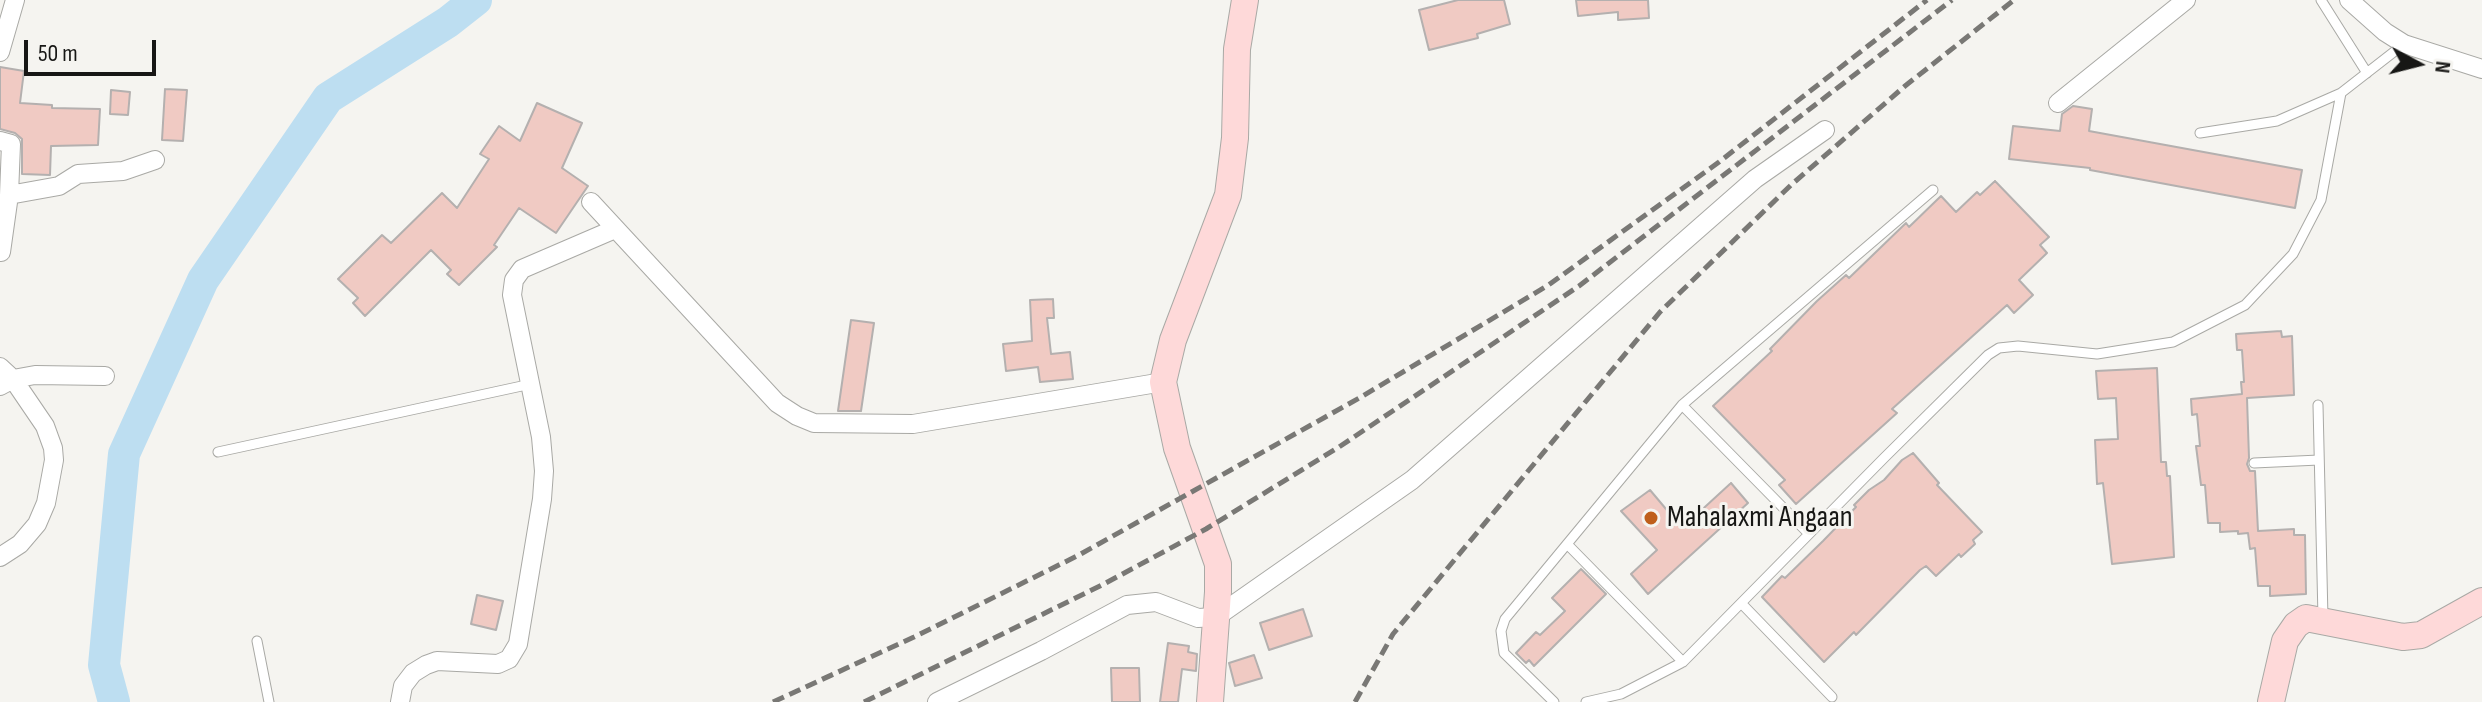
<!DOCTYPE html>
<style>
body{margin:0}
#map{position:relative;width:2482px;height:702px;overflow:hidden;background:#f5f4f0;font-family:"Sofia Sans Condensed",sans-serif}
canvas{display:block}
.north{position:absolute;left:2378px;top:24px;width:80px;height:80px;-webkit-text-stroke:6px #f5f4f0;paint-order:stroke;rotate:97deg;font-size:22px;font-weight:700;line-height:32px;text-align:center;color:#171715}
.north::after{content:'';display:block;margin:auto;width:28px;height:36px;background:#171715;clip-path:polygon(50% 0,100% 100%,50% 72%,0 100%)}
.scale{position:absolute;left:24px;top:40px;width:132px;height:36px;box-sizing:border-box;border:4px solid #171715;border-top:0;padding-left:10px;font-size:24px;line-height:28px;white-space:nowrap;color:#171715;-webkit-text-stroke:6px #f5f4f0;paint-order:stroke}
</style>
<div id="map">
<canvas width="2482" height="702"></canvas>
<div class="north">N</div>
<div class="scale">50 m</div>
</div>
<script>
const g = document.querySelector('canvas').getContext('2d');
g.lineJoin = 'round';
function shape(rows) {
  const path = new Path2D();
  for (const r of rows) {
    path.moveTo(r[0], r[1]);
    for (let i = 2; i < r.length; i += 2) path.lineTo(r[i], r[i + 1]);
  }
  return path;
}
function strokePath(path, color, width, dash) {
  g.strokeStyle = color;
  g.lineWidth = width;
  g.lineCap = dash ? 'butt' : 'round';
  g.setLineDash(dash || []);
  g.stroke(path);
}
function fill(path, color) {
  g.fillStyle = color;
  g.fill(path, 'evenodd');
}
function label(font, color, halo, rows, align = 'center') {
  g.font = font + ' "Sofia Sans Condensed",sans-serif';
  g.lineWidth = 6;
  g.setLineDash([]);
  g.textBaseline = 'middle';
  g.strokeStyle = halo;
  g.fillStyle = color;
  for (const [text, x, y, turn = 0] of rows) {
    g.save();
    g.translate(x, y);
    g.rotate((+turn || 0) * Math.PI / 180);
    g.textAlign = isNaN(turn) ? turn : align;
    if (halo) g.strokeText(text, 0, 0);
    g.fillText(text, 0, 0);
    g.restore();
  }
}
strokePath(shape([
 [114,702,104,665,124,454,203,280,328,98,448,22,476,0]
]), '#bddef1', 32);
const building = shape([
 [1458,0,1504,0,1510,24,1477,34,1478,38,1429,50,1419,10,1458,0],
 [1576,0,1648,0,1649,18,1618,20,1618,12,1578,16,1576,0],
 [0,67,24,71,20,103,52,105,52,108,100,109,98,145,51,146,50,175,22,174,22,139,15,133,0,129,0,67],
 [165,89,187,90,183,141,162,140,165,89],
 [111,90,130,92,128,115,110,114,111,90],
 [537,103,582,123,562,168,588,186,556,233,519,208,494,245,497,247,459,285,447,274,451,270,431,250,365,316,353,303,358,298,338,279,382,235,391,243,442,193,457,208,489,159,480,154,499,126,520,141,537,103],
 [2073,106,2092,109,2089,131,2302,170,2295,208,2090,170,2090,168,2009,159,2013,126,2060,131,2062,114,2073,106],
 [1995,181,2049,237,2040,245,2047,253,2019,280,2033,295,2014,313,2007,305,1892,409,1897,413,1796,504,1779,485,1785,480,1713,406,1772,351,1770,349,1817,301,1846,275,1849,278,1906,223,1909,227,1941,196,1956,212,1977,192,1980,195,1995,181],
 [1053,299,1054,318,1047,318,1051,354,1070,352,1073,379,1040,382,1038,367,1006,371,1003,344,1032,341,1030,300,1053,299],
 [851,320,874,323,861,411,838,411,851,320],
 [2281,331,2282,337,2292,336,2294,395,2247,398,2249,458,2247,464,2250,471,2255,471,2258,531,2294,529,2294,535,2305,535,2306,594,2270,596,2270,586,2258,586,2255,548,2250,549,2248,533,2238,534,2238,531,2220,532,2220,523,2208,523,2205,485,2201,485,2196,446,2200,446,2197,414,2192,415,2191,399,2242,394,2241,382,2244,382,2242,350,2237,350,2236,334,2281,331],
 [2157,368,2161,462,2166,462,2167,476,2170,476,2174,557,2112,564,2103,483,2097,484,2095,440,2118,439,2116,398,2098,399,2096,371,2157,368],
 [1913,453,1939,483,1937,485,1982,532,1973,540,1975,544,1961,557,1959,554,1936,576,1926,566,1920,570,1856,635,1854,632,1824,662,1762,597,1782,576,1785,578,1823,541,1856,507,1854,505,1869,490,1884,480,1902,460,1913,453],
 [1731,483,1748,503,1648,594,1631,574,1657,550,1621,511,1650,490,1682,528,1731,483],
 [1581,569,1606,594,1534,666,1529,660,1526,663,1516,653,1536,632,1540,635,1565,611,1552,598,1581,569],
 [477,595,503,601,496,630,471,624,477,595],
 [1303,609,1312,636,1269,650,1260,623,1303,609],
 [1168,643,1189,646,1188,652,1197,654,1196,671,1182,669,1178,702,1160,702,1168,643],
 [1254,655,1262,678,1235,686,1229,663,1254,655],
 [1111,668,1139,668,1140,702,1112,702,1111,668]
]);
fill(building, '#f0cac3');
strokePath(building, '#b4b0af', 2);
const lane = shape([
 [2321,0,2367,73],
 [2200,133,2277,121,2341,93,2404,44],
 [1682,405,1809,534],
 [2318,405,2323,618],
 [218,452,531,384],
 [2254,463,2319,460],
 [1567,544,1683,662],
 [1742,604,1832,697],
 [257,641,269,702],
 [1554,702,1504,653,1501,631,1505,619,1682,405,1933,190],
 [1586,702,1621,694,1683,662,1884,458,1988,355,1999,348,2018,346,2097,354,2173,342,2245,305,2293,254,2321,200,2341,93]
]);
const street = shape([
 [2349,0,2385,32,2404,44,2482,69],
 [0,52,15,0],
 [2058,103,2186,0],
 [0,141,11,144,9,195,59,186,78,174,123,171,155,160],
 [591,202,777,403,797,416,814,423,913,424,1163,382],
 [1,252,9,195],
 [0,367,13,379,45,426,53,448,54,460,46,503,37,524,20,544,0,557],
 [0,386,13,379,35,375,105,376],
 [400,702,403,686,413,673,426,665,437,661,498,664,509,659,518,644,542,499,544,471,541,437,512,295,514,280,522,269,615,229],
 [937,702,1041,651,1127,605,1156,602,1198,618,1216,617,1412,480,1755,179,1825,130]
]);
const secondary = shape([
 [1210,702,1218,592,1218,564,1177,448,1163,382,1173,340,1228,195,1235,138,1237,49,1245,0],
 [2271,702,2285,641,2296,625,2306,618,2403,637,2421,635,2482,601]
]);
strokePath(lane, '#a9a9a5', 11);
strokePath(street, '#a9a9a5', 20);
strokePath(secondary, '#a9a9a5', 28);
strokePath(lane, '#fff', 9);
strokePath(street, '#fff', 18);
strokePath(secondary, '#fed9d9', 26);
strokePath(shape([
 [773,702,914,637,1079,555,1361,397,1547,286,1719,162,1927,0],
 [864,702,1102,585,1206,529,1339,447,1579,286,1952,0],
 [1355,702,1393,634,1660,312,1791,185,1905,86,2014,0]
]), '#797875', 5, [12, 6]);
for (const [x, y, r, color] of [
 [1651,518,8,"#bf5f1c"]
]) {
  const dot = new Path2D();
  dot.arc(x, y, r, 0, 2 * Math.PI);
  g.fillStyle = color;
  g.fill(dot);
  strokePath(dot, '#f5f4f0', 3);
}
label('30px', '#171715', '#f5f4f0', [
 ["Mahalaxmi Angaan",1667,518]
], 'left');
</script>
